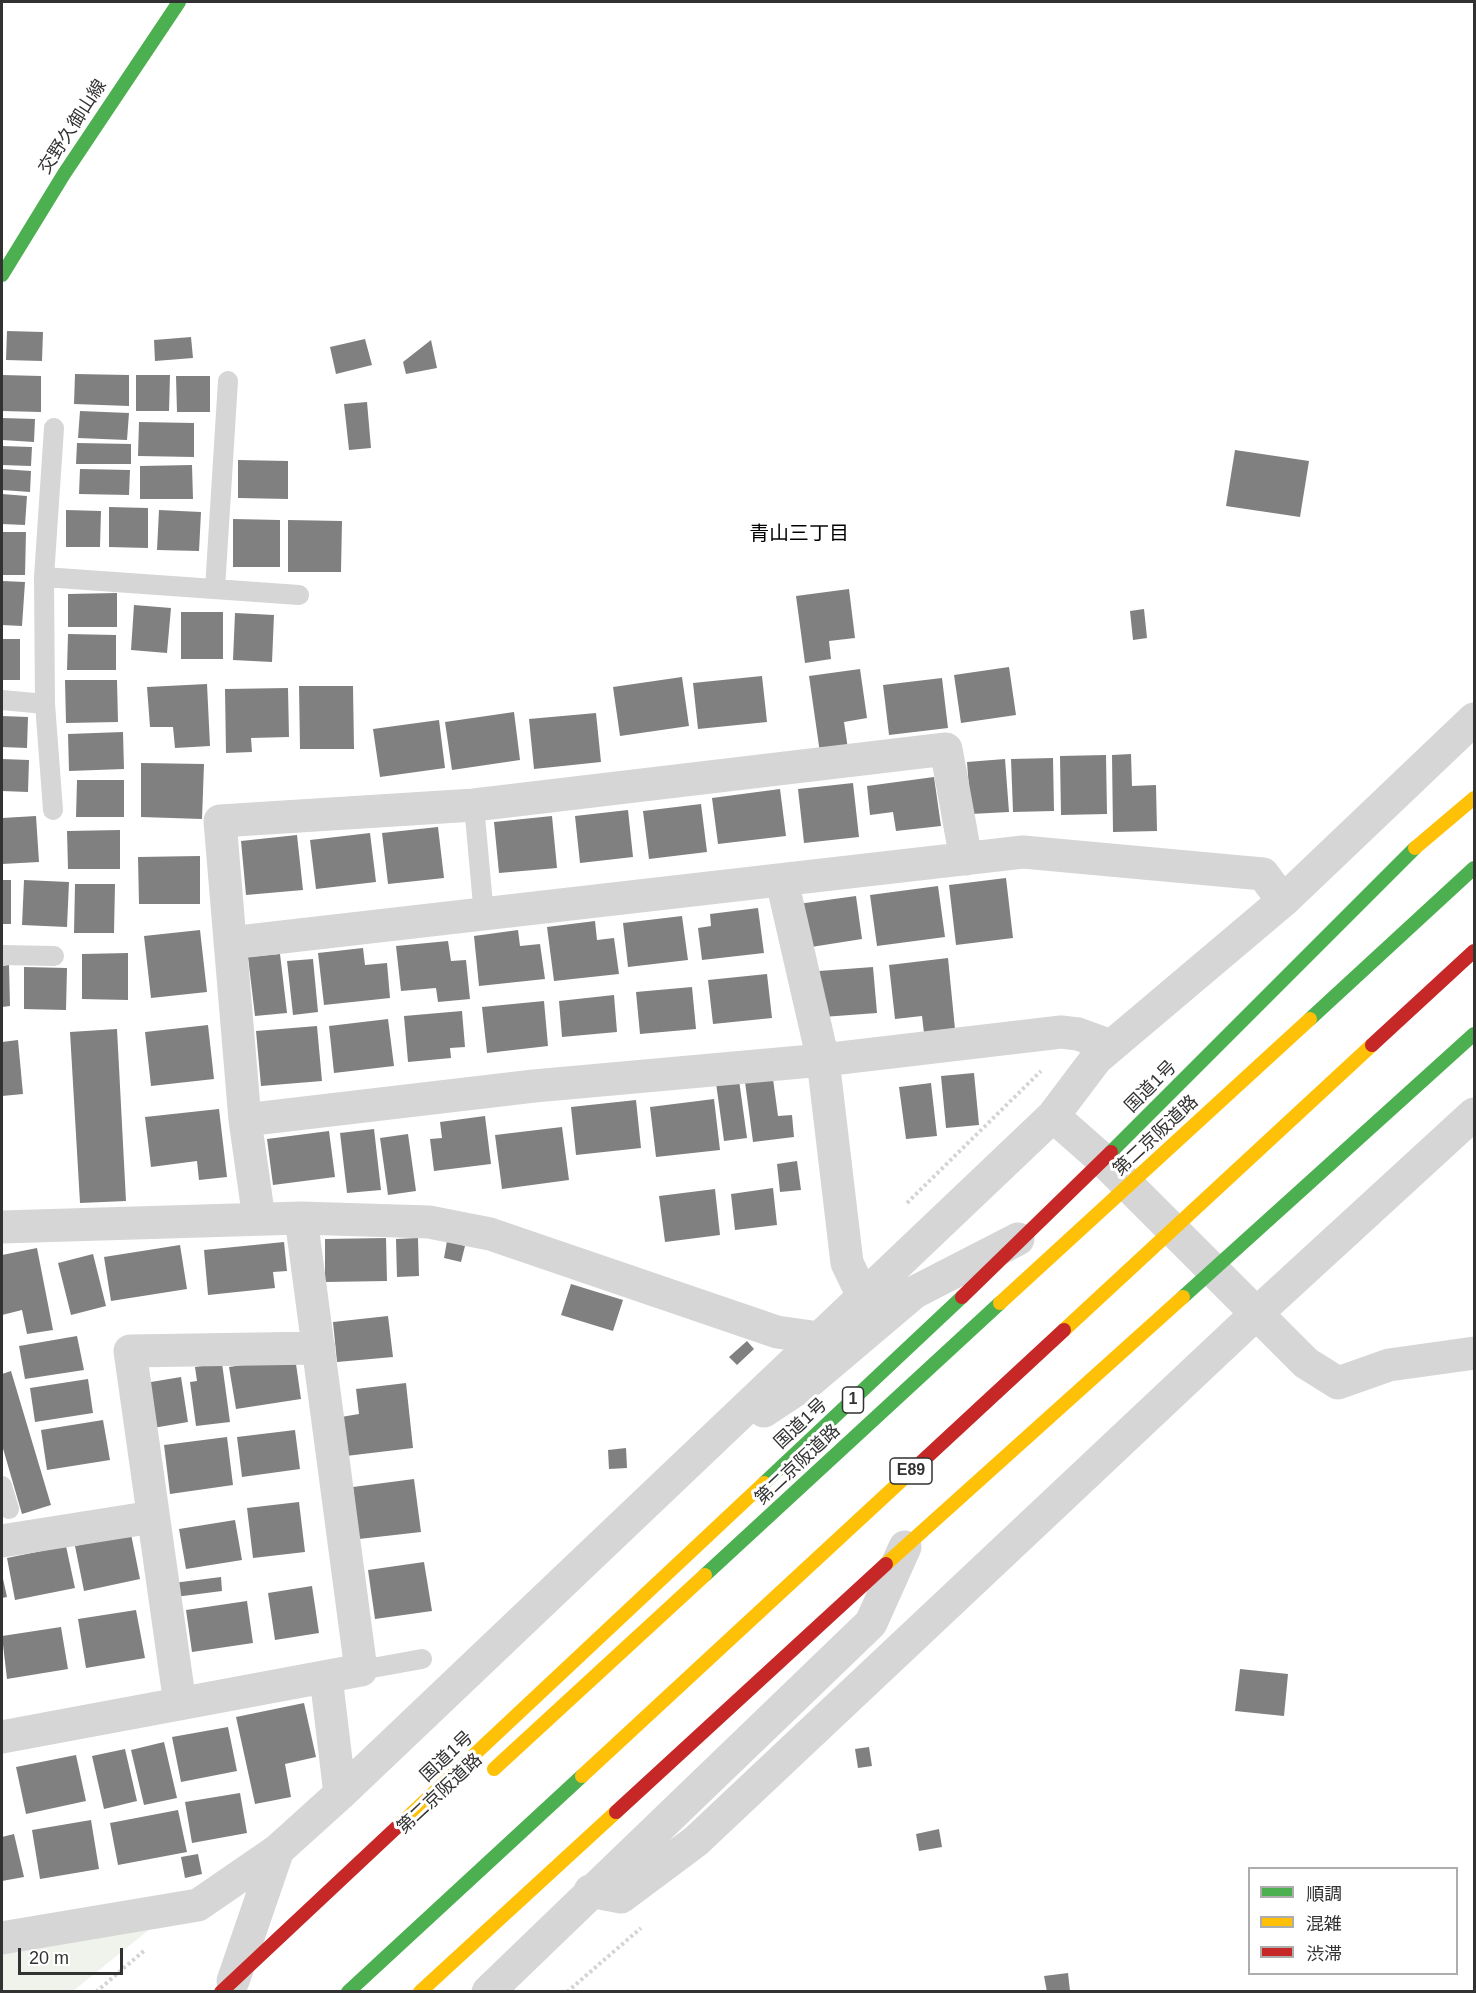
<!DOCTYPE html>
<meta charset="utf-8">
<style>
body{margin:0}
#map{position:relative;width:1476px;height:1993px;overflow:hidden;background:#fff;font-family:Helvetica,"Noto Sans JP",sans-serif}
canvas{display:block}
.frame{position:absolute;inset:0;border:3px solid #323232;pointer-events:none}
.legend{position:absolute;left:1248px;top:1867px;width:210px;height:108px;box-sizing:border-box;background:#fff;border:2px solid #adadad;margin:0;padding:8px 10px;list-style:none;font-size:18px;color:#323232}
.legend li{display:flex;align-items:center;gap:12px;height:30px}
.legend b{width:30px;border:2px solid #adadad}
.scale{position:absolute;left:18px;top:1948px;width:105px;height:27px;box-sizing:border-box;border:3px solid #323232;border-top:0;padding-left:8px;font-size:18px;line-height:21px;white-space:nowrap;color:#323232;-webkit-text-stroke:4px #fff;paint-order:stroke}
</style>
<div id="map">
<canvas width="1476" height="1993"></canvas>
<div class="frame"></div>
<ul class="legend">
<li><b style="height:8px;background:#4caf50"></b>順調</li>
<li><b style="height:8px;background:#ffc107"></b>混雑</li>
<li><b style="height:8px;background:#c62828"></b>渋滞</li>
</ul>
<div class="scale">20 m</div>
</div>
<script>
const g = document.querySelector('canvas').getContext('2d');
g.lineJoin = 'round';
function fill(path, color) {
  g.fillStyle = color;
  g.fill(path, 'evenodd');
}
function shape(rows) {
  const path = new Path2D();
  for (const r of rows) {
    path.moveTo(r[0], r[1]);
    for (let i = 2; i < r.length; i += 2) path.lineTo(r[i], r[i + 1]);
  }
  return path;
}
function strokePath(path, color, width, dash) {
  g.strokeStyle = color;
  g.lineWidth = width;
  g.lineCap = dash ? 'butt' : 'round';
  g.setLineDash(dash || []);
  g.stroke(path);
}
function label(font, color, halo, rows, align = 'center') {
  g.font = font + ' Helvetica,"Noto Sans JP",sans-serif';
  g.lineWidth = 6;
  g.setLineDash([]);
  g.textBaseline = 'middle';
  g.strokeStyle = halo;
  g.fillStyle = color;
  for (const [text, x, y, turn = 0] of rows) {
    g.save();
    g.translate(x, y);
    g.rotate((+turn || 0) * Math.PI / 180);
    g.textAlign = isNaN(turn) ? turn : align;
    if (halo) g.strokeText(text, 0, 0);
    g.fillText(text, 0, 0);
    g.restore();
  }
}
fill(shape([
 [150,1929,73,1991,2,1992,2,1954]
]), '#f0f3ec');
fill(shape([
 [7,331,43,332,42,361,6,360],
 [191,337,193,358,155,361,154,340],
 [365,339,372,365,336,374,330,347],
 [431,340,437,368,406,374,403,362],
 [75,374,129,375,129,406,74,404],
 [2,375,41,376,41,412,2,411],
 [136,375,170,375,169,411,136,411],
 [176,376,210,376,210,412,177,412],
 [367,402,371,448,349,450,344,404],
 [80,411,129,413,127,440,78,438],
 [2,418,35,419,34,442,2,440],
 [139,422,194,423,194,457,138,456],
 [77,443,131,444,131,464,76,464],
 [2,446,32,447,31,466,2,465],
 [1235,450,1309,461,1300,517,1226,506],
 [238,460,288,461,288,499,238,498],
 [192,465,193,499,140,499,140,466],
 [2,469,31,471,30,492,2,490],
 [80,469,130,470,129,495,79,494],
 [2,494,27,496,25,525,2,524],
 [109,507,148,508,148,548,109,547],
 [66,510,101,511,100,547,66,547],
 [159,510,201,512,199,551,157,550],
 [233,519,280,520,280,567,233,567],
 [288,520,342,521,341,572,288,572],
 [2,532,26,532,25,575,2,575],
 [2,581,25,582,22,626,2,625],
 [849,589,855,638,829,641,831,659,805,663,796,596],
 [117,593,117,627,68,627,68,594],
 [134,605,171,608,167,653,131,650],
 [1144,609,1147,638,1133,640,1130,611],
 [181,612,223,612,223,659,181,659],
 [235,613,274,615,272,662,233,660],
 [68,634,116,635,116,670,67,670],
 [2,639,20,639,20,680,2,680],
 [1009,667,1016,715,961,723,954,675],
 [860,669,867,718,844,722,848,749,820,753,809,676],
 [762,676,767,722,698,729,693,683],
 [682,677,689,726,620,736,613,687],
 [942,678,948,728,889,735,883,685],
 [65,680,117,680,118,722,66,723],
 [207,684,210,746,175,748,173,727,150,727,147,687],
 [299,686,353,686,354,749,300,749],
 [288,688,289,737,251,738,252,752,226,753,225,689],
 [514,712,520,760,452,770,445,722],
 [596,713,601,762,534,769,529,719],
 [2,716,28,717,27,748,2,747],
 [439,720,445,768,380,777,373,729],
 [123,732,124,769,69,771,68,734],
 [1131,754,1132,786,1156,785,1157,831,1113,832,1112,755],
 [1106,755,1107,814,1061,815,1060,756],
 [1053,758,1054,811,1013,812,1011,759],
 [2,759,29,760,28,792,2,791],
 [1005,759,1009,812,971,814,967,762],
 [141,763,204,764,202,819,141,817],
 [934,777,941,826,896,831,893,812,870,815,867,786],
 [77,780,124,780,124,817,76,817],
 [853,783,859,837,804,843,798,789],
 [780,789,786,836,718,844,712,798],
 [701,804,707,852,649,859,643,811],
 [628,810,633,857,580,863,575,816],
 [36,816,39,862,2,864,2,818],
 [552,816,557,868,499,873,494,822],
 [438,827,444,878,388,884,382,833],
 [120,830,120,869,68,869,67,831],
 [370,833,376,882,316,889,310,840],
 [297,835,303,890,246,895,241,841],
 [200,856,200,904,139,904,138,857],
 [1006,878,1013,938,956,945,949,885],
 [2,880,11,880,11,924,2,924],
 [24,880,69,882,67,927,22,925],
 [75,884,115,884,114,933,74,933],
 [938,886,945,937,877,946,870,895],
 [856,896,862,939,805,948,798,904],
 [758,908,764,953,702,960,698,928,711,926,710,914],
 [682,916,688,960,628,967,623,923],
 [595,921,597,940,614,938,619,974,554,981,547,927],
 [200,930,207,992,151,998,144,936],
 [518,930,520,946,540,944,545,979,479,986,474,936],
 [448,941,451,961,466,960,470,999,438,1002,436,988,401,991,396,946],
 [363,948,365,965,387,963,390,998,324,1005,318,953],
 [128,953,128,1000,82,999,82,954],
 [280,954,287,1013,255,1016,248,957],
 [948,958,955,1029,924,1033,922,1016,895,1019,889,965],
 [313,959,318,1012,293,1015,287,961],
 [9,965,10,1006,2,1007,2,966],
 [24,967,67,968,66,1010,24,1009],
 [873,967,877,1013,823,1017,819,971],
 [767,974,772,1018,713,1024,708,980],
 [692,987,696,1029,640,1034,636,992],
 [614,995,617,1032,562,1037,559,1001],
 [544,1001,548,1046,487,1053,482,1007],
 [462,1011,465,1047,450,1048,451,1058,408,1062,404,1016],
 [388,1019,394,1066,334,1073,329,1026],
 [208,1025,214,1079,151,1086,145,1032],
 [317,1026,322,1081,261,1086,256,1031],
 [117,1029,126,1201,80,1203,70,1032],
 [18,1040,23,1094,2,1096,2,1042],
 [974,1073,979,1125,946,1128,941,1076],
 [773,1079,778,1116,792,1115,794,1137,753,1142,745,1082],
 [739,1080,747,1138,724,1141,716,1083],
 [931,1083,937,1136,906,1139,899,1087],
 [714,1099,720,1150,656,1157,650,1107],
 [636,1100,641,1148,576,1155,571,1107],
 [219,1109,227,1177,199,1180,197,1161,151,1167,145,1117],
 [485,1116,491,1164,434,1171,430,1139,442,1138,440,1122],
 [562,1127,569,1180,502,1189,495,1135],
 [374,1129,381,1190,347,1193,340,1133],
 [329,1131,335,1177,273,1185,267,1139],
 [408,1134,416,1191,388,1195,380,1138],
 [797,1161,801,1190,780,1192,777,1164],
 [773,1188,777,1225,735,1230,731,1194],
 [715,1189,720,1235,665,1242,659,1196],
 [386,1238,387,1281,325,1282,325,1239],
 [418,1238,419,1276,397,1277,396,1239],
 [447,1241,465,1246,461,1262,444,1258],
 [284,1242,287,1271,273,1272,275,1288,208,1295,204,1250],
 [180,1245,187,1289,111,1301,104,1257],
 [37,1248,53,1330,27,1334,22,1310,2,1315,2,1255],
 [93,1254,106,1306,71,1315,58,1263],
 [571,1284,623,1300,613,1331,561,1315],
 [388,1316,393,1357,337,1362,333,1322],
 [77,1336,84,1370,25,1379,19,1346],
 [747,1341,754,1349,737,1365,729,1357],
 [295,1357,301,1399,236,1409,229,1367],
 [222,1363,230,1422,196,1426,190,1382,197,1381,195,1367],
 [11,1371,51,1505,22,1514,2,1445,2,1374],
 [181,1377,188,1422,153,1428,145,1383],
 [88,1379,93,1413,35,1422,30,1388],
 [406,1383,413,1448,346,1456,341,1417,359,1414,356,1389],
 [103,1420,110,1460,47,1470,41,1430],
 [295,1430,300,1469,242,1477,237,1437],
 [227,1437,233,1485,170,1494,164,1445],
 [626,1448,627,1468,609,1469,608,1450],
 [414,1479,421,1532,359,1539,353,1487],
 [299,1502,305,1552,253,1558,247,1508],
 [235,1520,242,1560,186,1569,179,1529],
 [131,1534,140,1579,84,1591,75,1546],
 [66,1546,75,1588,15,1600,7,1558],
 [424,1562,432,1611,375,1619,368,1570],
 [2,1574,7,1597,2,1598],
 [221,1577,222,1591,175,1597,173,1583],
 [312,1586,319,1633,275,1640,268,1593],
 [247,1601,253,1643,192,1652,186,1610],
 [136,1610,145,1658,86,1668,78,1619],
 [61,1627,68,1669,7,1679,2,1636],
 [1240,1669,1288,1674,1284,1716,1235,1711],
 [304,1703,316,1757,285,1764,291,1797,255,1804,236,1717],
 [228,1727,237,1771,181,1782,172,1737],
 [164,1742,177,1798,144,1805,131,1750],
 [869,1747,872,1766,858,1768,855,1749],
 [125,1749,137,1801,104,1809,92,1756],
 [76,1755,86,1801,26,1814,16,1767],
 [240,1793,247,1833,192,1843,185,1802],
 [178,1810,187,1852,118,1865,110,1823],
 [91,1820,99,1869,40,1879,32,1830],
 [939,1829,942,1847,919,1851,916,1834],
 [14,1834,24,1877,2,1881,2,1837],
 [198,1854,202,1874,185,1878,181,1857],
 [1068,1973,1070,1991,1047,1992,1044,1976]
]), '#808080');
strokePath(shape([
 [907,1203,1041,1071],
 [96,1992,146,1949],
 [567,1992,641,1928]
]), '#d4d4d4', 4, [3, 3]);
strokePath(shape([
 [44,577,299,595],
 [215,589,228,381],
 [2,700,45,704],
 [474,805,484,916],
 [53,810,45,704,44,577,54,428],
 [2,955,54,956],
 [2,1486,9,1509],
 [361,1670,422,1659]
]), '#d6d6d6', 20);
strokePath(shape([
 [782,881,823,1060,847,1263,863,1296],
 [230,943,1023,852,1263,874,1283,901],
 [1053,1116,1103,1160,1306,1363,1338,1383,1389,1365,1474,1353],
 [245,1120,534,1086,823,1060,1061,1032,1078,1034,1111,1046],
 [259,1219,245,1120,220,821,474,805,946,749,966,859],
 [2,1227,301,1218,429,1222,490,1234,777,1332,819,1338],
 [764,1411,811,1380,915,1292,1018,1239],
 [2,1541,153,1517],
 [326,1677,340,1794],
 [180,1704,130,1351,319,1348],
 [2,1737,361,1670,301,1218],
 [590,1891,621,1897,696,1841,1256,1314,1474,1114],
 [2,1938,198,1905,278,1850],
 [233,1981,278,1850,340,1794,1053,1116,1096,1059,1283,901,1474,719],
 [488,1992,871,1623,905,1547]
]), '#d6d6d6', 33);
strokePath(shape([
 [2,275,64,174,179,2],
 [1310,1019,1474,868],
 [1111,1152,1415,848],
 [1183,1297,1474,1034],
 [764,1483,962,1297],
 [705,1575,1000,1303],
 [348,1992,582,1776]
]), '#4caf50', 14);
strokePath(shape([
 [1415,848,1474,798],
 [1000,1303,1310,1019],
 [1064,1330,1372,1045],
 [886,1564,1183,1297],
 [494,1769,705,1575],
 [582,1776,915,1468],
 [396,1828,764,1483],
 [420,1992,616,1812]
]), '#ffc107', 14);
strokePath(shape([
 [1372,1045,1474,951],
 [962,1297,1111,1152],
 [915,1468,1064,1330],
 [616,1812,886,1564],
 [221,1992,396,1828]
]), '#c62828', 14);
for (const [x, y, w] of [
 [853,1400,21],
 [911,1471,42]
]) {
  const box = new Path2D();
  box.roundRect(x - w / 2, y - 13, w, 26, 4.5);
  g.fillStyle = '#fff';
  g.fill(box);
  strokePath(box, '#323232', 1.5);
}
label('bold 16px', '#323232', null, [
 ["1",853,1400],
 ["E89",911,1471]
]);
label('18px', '#323232', '#fff', [
 ["交野久御山線",73,127,-57],
 ["国道1号",1151,1087,-45],
 ["第二京阪道路",1156,1136,-43],
 ["国道1号",801,1424,-43],
 ["第二京阪道路",798,1465,-43],
 ["国道1号",447,1757,-43],
 ["第二京阪道路",440,1794,-43]
]);
label('20px', '#000', '#fff', [
 ["青山三丁目",799,534]
]);
</script>
